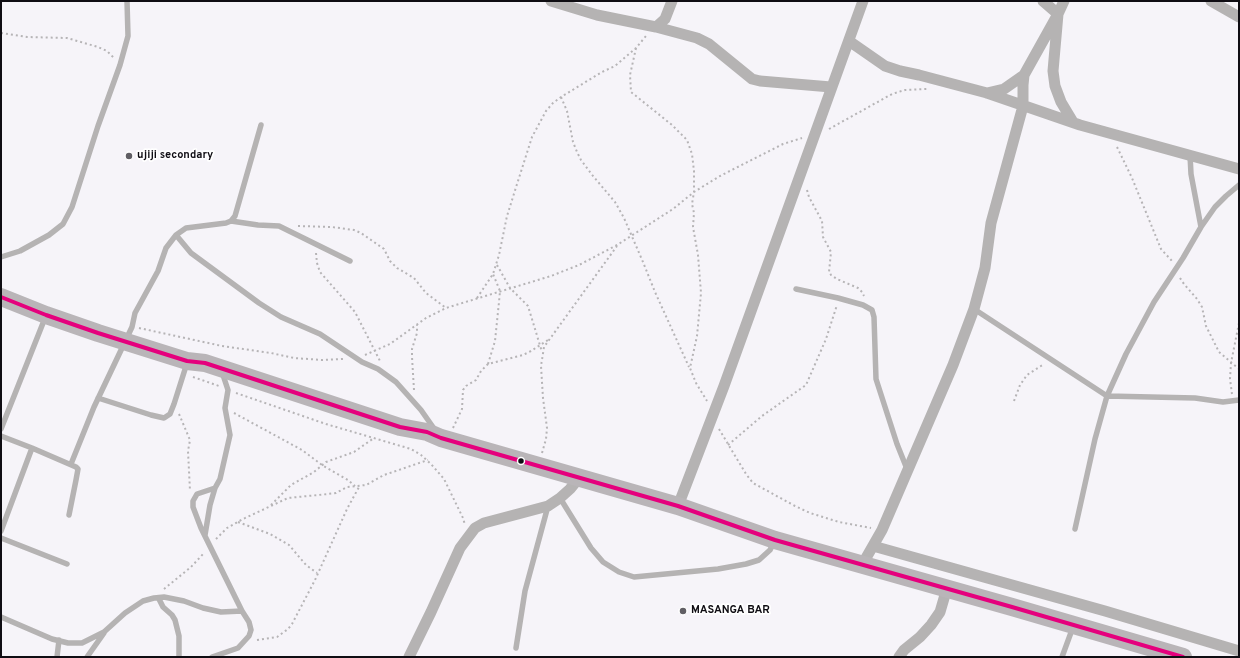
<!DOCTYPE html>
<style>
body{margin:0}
#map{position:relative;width:1240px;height:658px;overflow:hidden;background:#f6f4f9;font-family:Overpass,sans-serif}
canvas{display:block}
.frame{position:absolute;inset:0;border:2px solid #0f0d13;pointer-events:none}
</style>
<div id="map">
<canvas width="1240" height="658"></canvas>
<div class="frame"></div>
</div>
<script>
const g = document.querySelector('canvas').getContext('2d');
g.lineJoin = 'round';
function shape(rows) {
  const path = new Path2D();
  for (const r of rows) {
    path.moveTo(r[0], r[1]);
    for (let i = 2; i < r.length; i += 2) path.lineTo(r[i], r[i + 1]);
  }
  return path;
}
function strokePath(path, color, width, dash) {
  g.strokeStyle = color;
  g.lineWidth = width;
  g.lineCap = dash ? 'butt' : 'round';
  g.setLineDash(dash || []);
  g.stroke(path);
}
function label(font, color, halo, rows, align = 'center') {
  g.font = font + ' Overpass,sans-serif';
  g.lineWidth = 3.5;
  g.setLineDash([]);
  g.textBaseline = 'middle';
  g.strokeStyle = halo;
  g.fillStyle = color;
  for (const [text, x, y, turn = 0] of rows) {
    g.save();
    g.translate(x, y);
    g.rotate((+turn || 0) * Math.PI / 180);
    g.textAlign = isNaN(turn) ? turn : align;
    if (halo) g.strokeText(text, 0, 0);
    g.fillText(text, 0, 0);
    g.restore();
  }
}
strokePath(shape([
 [1,33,27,37,67,38,98,47,107,51,114,58],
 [636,48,630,75,631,92,672,125,687,140,692,154,694,171,694,192,692,204,694,213,693,227,698,255,701,293,697,336,690,368,696,383,707,401],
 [561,97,567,111,573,142,577,152,581,160,593,176,615,202,624,218,643,262,655,292,689,367],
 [829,129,892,94,905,90,927,89],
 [1117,147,1132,178,1161,249,1172,261],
 [807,190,809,197,822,221,823,237,831,252,829,272,831,275,837,279,858,288,862,292,864,296],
 [298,226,332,227,354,230,361,233,384,249,390,261,397,268,414,278,426,293,446,308],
 [316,253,317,263,320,272,355,312,380,361],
 [497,265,510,288,528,306,542,352],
 [1180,278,1184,284,1197,299,1202,307,1206,326,1219,352,1239,369],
 [477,298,493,274,499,255,507,216,518,181,532,137,546,111,553,103,561,97,602,72,615,66,636,48,646,36],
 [139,328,222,346,271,353,294,358,322,360,343,359],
 [365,355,390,344,426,318,446,308,551,276,579,265,617,245,673,209,694,192,720,176,783,144,802,138],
 [488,364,495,341,499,302,500,291,493,274],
 [193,377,219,386],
 [414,390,412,357,412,349,417,333,417,325],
 [236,393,326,424,411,449,421,455,431,464,444,479,463,518,465,525],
 [1232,394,1230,379,1231,363,1239,323],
 [1014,401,1020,385,1027,375,1044,364],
 [234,413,302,450,322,465,348,480,355,486],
 [179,414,190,440,188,451,190,491],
 [453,428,462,409,463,390,466,386,476,380,481,371,488,364,523,355,531,351,548,340],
 [719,429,746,474,753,483,795,506,810,513,839,522,871,528],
 [728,445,762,416,806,385,826,339,837,305],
 [542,453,546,439,547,428,543,398,541,366,544,347,617,246],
 [271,505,291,485,314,472,326,462,354,452,374,438],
 [238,522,270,534,289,545,306,565,317,573],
 [216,539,227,528,243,519,288,498,328,494,336,493,347,487,366,485,384,475,428,460],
 [164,589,191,567,204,553],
 [257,640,277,637,288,629,292,624,315,580,347,509,359,487]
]), '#b6b4b6', 2, [2, 3]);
strokePath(shape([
 [1190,155,1191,174,1201,227],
 [231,221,258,225,279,226,350,261],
 [176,235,191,253,259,303,281,317,320,334,362,362,378,369,396,382,421,410,435,430],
 [1,257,20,251,49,235,63,224,72,207,98,126,120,65,128,36,127,1],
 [796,289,838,298,863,305,872,310,874,317,876,379,897,444,907,469],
 [974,309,1107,396,1195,398,1223,402,1239,400],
 [98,398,151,415,164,418,170,414,174,404,187,363],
 [1,429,45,318],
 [1,436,32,448,76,467,78,469,76,480,69,515],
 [71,464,94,407,132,327,135,313,158,271,166,248,176,235,186,228,226,223,231,221,235,216,261,125],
 [560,498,591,548,603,562,619,572,634,577,718,569,746,564,759,560,770,550,774,542],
 [1075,529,1095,439,1107,396,1126,354,1154,302,1183,258,1201,227,1215,207,1226,196,1239,185],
 [1,531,32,448],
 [205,535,210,505,215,488],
 [1,538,67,564],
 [159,599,163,607,172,615,175,620,179,636,179,657],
 [1,617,52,639,68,643,82,643,104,632,125,613,143,601,154,598,164,597,184,601,203,608,221,612,242,611],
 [516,648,525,591,548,506],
 [57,657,59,640],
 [87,657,104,633],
 [212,657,238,648,249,636,251,630,249,622,242,611,201,528,193,507,193,501,197,494,215,488,220,479,230,435,225,408,228,390,222,372],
 [1062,657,1073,627]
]), '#b5b3b3', 5.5);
strokePath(shape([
 [551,1,597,15,656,27,697,38,709,44,752,79,760,81,831,87],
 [1043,1,1058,14,1053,71,1055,86,1061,102,1073,122],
 [1211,1,1239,17],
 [656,27,665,19,672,1],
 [849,41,885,66,900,71,919,75,987,93,1080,125,1239,169],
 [987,93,1004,89,1024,75],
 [678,506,724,386,863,1],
 [873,546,1105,611,1239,651],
 [862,565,882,530,953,365,974,309,985,268,991,223,1023,106,1023,85,1024,75,1058,14,1064,1],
 [409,657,431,612,460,548,475,528,484,523,548,506,560,498,570,489,579,478],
 [899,657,904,650,920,637,931,625,940,612,947,588]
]), '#b5b3b3', 11);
strokePath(shape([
 [1,297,46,315,98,333,187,361,205,363,400,427,427,432,441,438,678,506,775,540,1012,607,1183,657]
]), '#b9b5b8', 18);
strokePath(shape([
 [1,297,46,315,98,333,187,361,205,363,400,427,427,432,441,438,678,506,775,540,1012,607,1183,657]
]), '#e5007d', 4);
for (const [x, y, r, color] of [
 [129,156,4,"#605e64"],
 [521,461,3.5,"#0f0d13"],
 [683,611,4,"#605e64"]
]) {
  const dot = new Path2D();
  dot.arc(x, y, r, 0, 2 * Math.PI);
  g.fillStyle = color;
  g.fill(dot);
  strokePath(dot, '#fff', 1.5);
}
label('bold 11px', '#0f0d13', '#fff', [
 ["ujiji secondary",137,156],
 ["MASANGA BAR",691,611]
], 'left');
</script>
